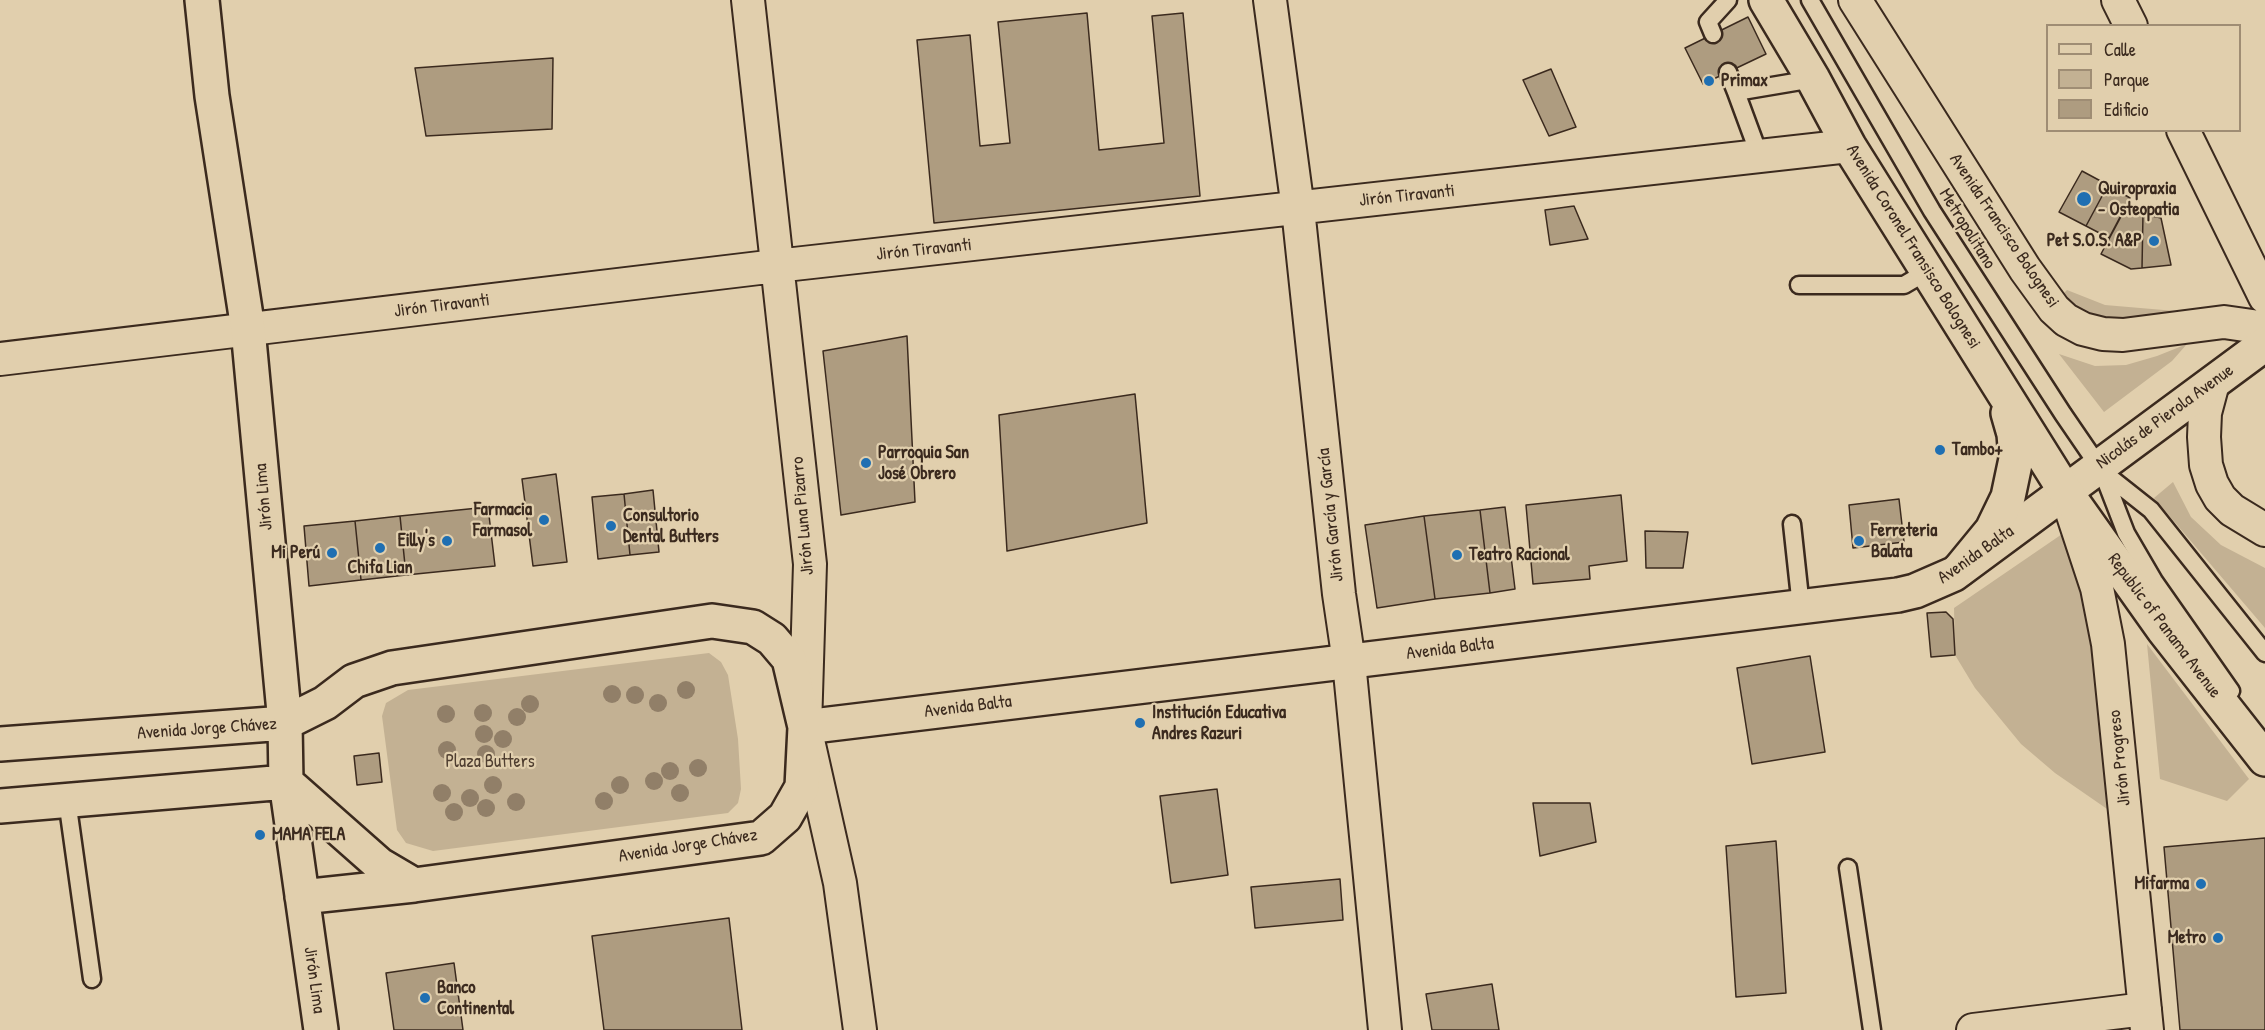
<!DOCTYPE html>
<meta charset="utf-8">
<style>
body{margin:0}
#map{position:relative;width:2265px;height:1030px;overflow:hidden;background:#e1cfad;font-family:"Patrick Hand",sans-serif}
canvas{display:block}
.legend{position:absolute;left:2046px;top:24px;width:195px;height:108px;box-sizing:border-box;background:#e1cfad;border:2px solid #9f8d74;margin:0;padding:8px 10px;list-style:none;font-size:18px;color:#3b2a1e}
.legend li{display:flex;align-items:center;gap:12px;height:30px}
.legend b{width:30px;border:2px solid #9f8d74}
</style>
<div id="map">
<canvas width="2265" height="1030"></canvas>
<ul class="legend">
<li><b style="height:8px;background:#e1cfad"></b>Calle</li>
<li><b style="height:16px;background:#c3b193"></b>Parque</li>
<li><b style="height:16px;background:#ae9c80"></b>Edificio</li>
</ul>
</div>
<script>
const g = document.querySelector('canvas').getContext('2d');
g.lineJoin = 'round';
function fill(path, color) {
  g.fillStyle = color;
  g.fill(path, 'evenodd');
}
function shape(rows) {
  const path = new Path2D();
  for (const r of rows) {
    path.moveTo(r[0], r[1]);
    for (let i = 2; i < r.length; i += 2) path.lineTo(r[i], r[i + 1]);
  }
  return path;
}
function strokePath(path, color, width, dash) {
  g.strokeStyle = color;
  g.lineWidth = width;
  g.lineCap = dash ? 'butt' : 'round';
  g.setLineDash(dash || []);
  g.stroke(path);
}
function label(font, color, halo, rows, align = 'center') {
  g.font = font + ' "Patrick Hand",sans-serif';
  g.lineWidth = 4.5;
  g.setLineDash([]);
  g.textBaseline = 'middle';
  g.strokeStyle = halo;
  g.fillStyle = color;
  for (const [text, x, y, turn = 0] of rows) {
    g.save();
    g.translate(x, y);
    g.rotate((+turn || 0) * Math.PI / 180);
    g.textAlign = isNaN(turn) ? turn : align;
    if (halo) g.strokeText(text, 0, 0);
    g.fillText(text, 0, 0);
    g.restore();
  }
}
fill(shape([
 [2067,290,2105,305,2187,312,2192,316,2092,323,2061,296],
 [2187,344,2172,361,2104,412,2059,354,2095,366,2126,365,2157,356],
 [2173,482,2191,517,2221,545,2265,568,2265,628,2154,498],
 [2068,530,2091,639,2110,811,2055,773,2021,744,1975,688,1955,655,1954,608],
 [2147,644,2249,779,2227,801,2160,779],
 [709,653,721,662,728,675,738,739,741,789,738,803,728,813,433,851,406,843,397,830,382,716,386,703,408,690]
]), '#c3b193');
const building = shape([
 [1087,13,1099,150,1164,143,1152,16,1183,13,1200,196,934,223,917,40,970,35,980,146,1010,143,998,22,1087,13],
 [1748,17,1766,54,1703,84,1685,48,1748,17],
 [553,58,552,129,426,136,415,68,553,58],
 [1551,69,1576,127,1549,136,1523,80,1551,69],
 [2082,171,2108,185,2086,226,2059,212,2082,171],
 [2108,185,2130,198,2109,238,2086,226,2108,185],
 [1574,206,1588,239,1550,245,1545,210,1574,206],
 [2124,211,2143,214,2142,268,2131,269,2101,254,2124,211],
 [2143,214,2161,218,2171,265,2142,268,2143,214],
 [907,336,915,502,841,515,823,351,907,336],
 [1135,394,1147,523,1007,551,999,415,1135,394],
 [556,474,567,562,533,566,522,479,556,474],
 [653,490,659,552,630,555,624,494,653,490],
 [624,494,630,555,598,559,592,497,624,494],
 [1621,495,1627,561,1589,566,1590,579,1533,584,1526,505,1621,495],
 [1899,499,1904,542,1853,548,1849,505,1899,499],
 [488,507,495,566,406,575,400,516,488,507],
 [1505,507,1515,589,1490,593,1480,510,1505,507],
 [1480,510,1490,593,1435,599,1424,516,1480,510],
 [400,516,406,575,361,580,355,521,400,516],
 [1424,516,1435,599,1377,608,1365,525,1424,516],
 [355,521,361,580,309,586,304,526,355,521],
 [1645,531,1688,532,1683,568,1646,568,1645,531],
 [1946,612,1953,619,1955,655,1931,657,1927,613,1946,612],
 [1810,656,1825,752,1752,764,1737,668,1810,656],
 [379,753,382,782,357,785,354,756,379,753],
 [1217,789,1228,875,1171,883,1160,796,1217,789],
 [1533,803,1590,803,1596,842,1540,856,1533,803],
 [2265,838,2265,1030,2180,1030,2164,847,2265,838],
 [1776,841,1786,993,1736,997,1726,846,1776,841],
 [1340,879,1343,920,1255,928,1251,887,1340,879],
 [729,918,742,1030,604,1030,592,936,729,918],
 [454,963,463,1030,394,1030,386,973,454,963],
 [1492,984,1499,1030,1432,1030,1426,994,1492,984]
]);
fill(building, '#ae9c80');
strokePath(building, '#3b2a1e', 1.5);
const lane = shape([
 [1810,0,1932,211,2063,414,2102,471,2126,533,2154,581,2231,691],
 [1713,34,1708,22,1728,0],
 [1728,72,1736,92,1813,79],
 [1736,92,1760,157],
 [1799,285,1904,285,1928,271],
 [2103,472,2151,510,2265,653],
 [1792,524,1801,607],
 [67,800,92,979],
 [1848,868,1872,1030]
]);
const street = shape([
 [748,0,810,564,805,727,840,883,860,1030],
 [1270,0,1298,209,1339,594,1349,662,1385,1030],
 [1855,0,2025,269,2054,309,2066,320,2083,329,2103,334,2123,335,2224,322,2265,328],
 [2118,0,2131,26],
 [2183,130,2265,297],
 [0,359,776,266,1849,146],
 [2213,383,2205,413,2204,437,2206,465,2212,484,2220,498,2232,510,2265,530],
 [2070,506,2097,588,2108,644,2147,1030],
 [1973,1030,2145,1009]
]);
const secondary = shape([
 [202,0,212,96,248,329,285,723,286,782,321,1030],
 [805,727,1898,595,1915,591,1954,574,2265,344],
 [0,744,285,723,325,703,354,681,392,668,712,621,753,627,772,639,789,659,805,727,802,787,785,817,761,838,414,885,380,865,286,782,0,806],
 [302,897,414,885]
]);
const primary = shape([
 [1766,0,1813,79,1849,146,2065,491,2163,629,2265,759],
 [1960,569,1992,530,2008,497,2016,459,2014,434,2008,413]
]);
strokePath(lane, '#3b2a1e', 21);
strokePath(street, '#3b2a1e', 36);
strokePath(secondary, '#3b2a1e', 38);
strokePath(primary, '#3b2a1e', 38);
strokePath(lane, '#e1cfad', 16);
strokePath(street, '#e1cfad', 32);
strokePath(secondary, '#e1cfad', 33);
strokePath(primary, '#e1cfad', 33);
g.fillStyle = '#917f68';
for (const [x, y] of [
 [686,690],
 [612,694],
 [635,695],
 [658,703],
 [530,704],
 [483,713],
 [446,714],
 [517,717],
 [484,734],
 [503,739],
 [447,750],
 [486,754],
 [698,768],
 [670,771],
 [654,781],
 [493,785],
 [620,785],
 [442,793],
 [680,793],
 [470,798],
 [604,801],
 [516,802],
 [486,808],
 [454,812]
]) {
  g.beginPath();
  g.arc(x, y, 9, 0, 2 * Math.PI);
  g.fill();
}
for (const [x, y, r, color] of [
 [1709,81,6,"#1f6fb2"],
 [2084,199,8,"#1f6fb2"],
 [2154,241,6,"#1f6fb2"],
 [1940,450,6,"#1f6fb2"],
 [866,463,6,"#1f6fb2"],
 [544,520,6,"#1f6fb2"],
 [611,526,6,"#1f6fb2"],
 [447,541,6,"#1f6fb2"],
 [1859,541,6,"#1f6fb2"],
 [380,548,6,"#1f6fb2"],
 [332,553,6,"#1f6fb2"],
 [1457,555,6,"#1f6fb2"],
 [1140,723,6,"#1f6fb2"],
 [260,835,6,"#1f6fb2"],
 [2201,884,6,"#1f6fb2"],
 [2218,938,6,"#1f6fb2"],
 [425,998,6,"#1f6fb2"]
]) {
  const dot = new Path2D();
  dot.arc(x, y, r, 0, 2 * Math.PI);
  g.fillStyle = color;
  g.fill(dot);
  strokePath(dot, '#e1cfad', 2);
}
label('bold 18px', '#3b2a1e', '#e1cfad', [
 ["Primax",1721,81],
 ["Quiropraxia",2098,189],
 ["- Osteopatia",2098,210],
 ["Pet S.O.S. A&P",2142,241,"right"],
 ["Tambo+",1952,450],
 ["Parroquia San",878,453],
 ["José Obrero",878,474],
 ["Farmacia",532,510,"right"],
 ["Farmasol",532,531,"right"],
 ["Consultorio",623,516],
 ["Dental Butters",623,537],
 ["Ferreteria",1871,531],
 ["Balata",1871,552],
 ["Eilly's",435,541,"right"],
 ["Mi Perú",320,553,"right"],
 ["Teatro Racional",1469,555],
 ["Chifa Lian",380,568,"center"],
 ["Institución Educativa",1152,713],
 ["Andres Razuri",1152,734],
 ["MAMA FELA",272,835],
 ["Mifarma",2189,884,"right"],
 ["Metro",2206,938,"right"],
 ["Banco",437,988],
 ["Continental",437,1009]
], 'left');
label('18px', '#3b2a1e', '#e1cfad', [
 ["Jirón Tiravanti",1407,196,-6],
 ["Metropolitano",1967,229,58],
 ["Avenida Francisco Bolognesi",2004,231,56],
 ["Avenida Coronel Fransisco Bolognesi",1913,247,58],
 ["Jirón Tiravanti",924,250,-6],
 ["Jirón Tiravanti",442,306,-7],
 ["Nicolás de Pierola Avenue",2165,417,-36],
 ["Jirón Lima",264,497,-95],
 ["Jirón García y García",1331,515,-96],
 ["Jirón Luna Pizarro",803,516,-95],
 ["Avenida Balta",1976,555,-35],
 ["Republic of Panama Avenue",2164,626,53],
 ["Avenida Balta",1450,649,-7],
 ["Avenida Balta",968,707,-7],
 ["Avenida Jorge Chávez",207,729,-4],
 ["Jirón Progreso",2120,758,-96],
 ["Avenida Jorge Chávez",688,846,-9],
 ["Jirón Lima",314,980,82]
]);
label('18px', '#4f3e30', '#e1cfad', [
 ["Plaza Butters",490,762]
]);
</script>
